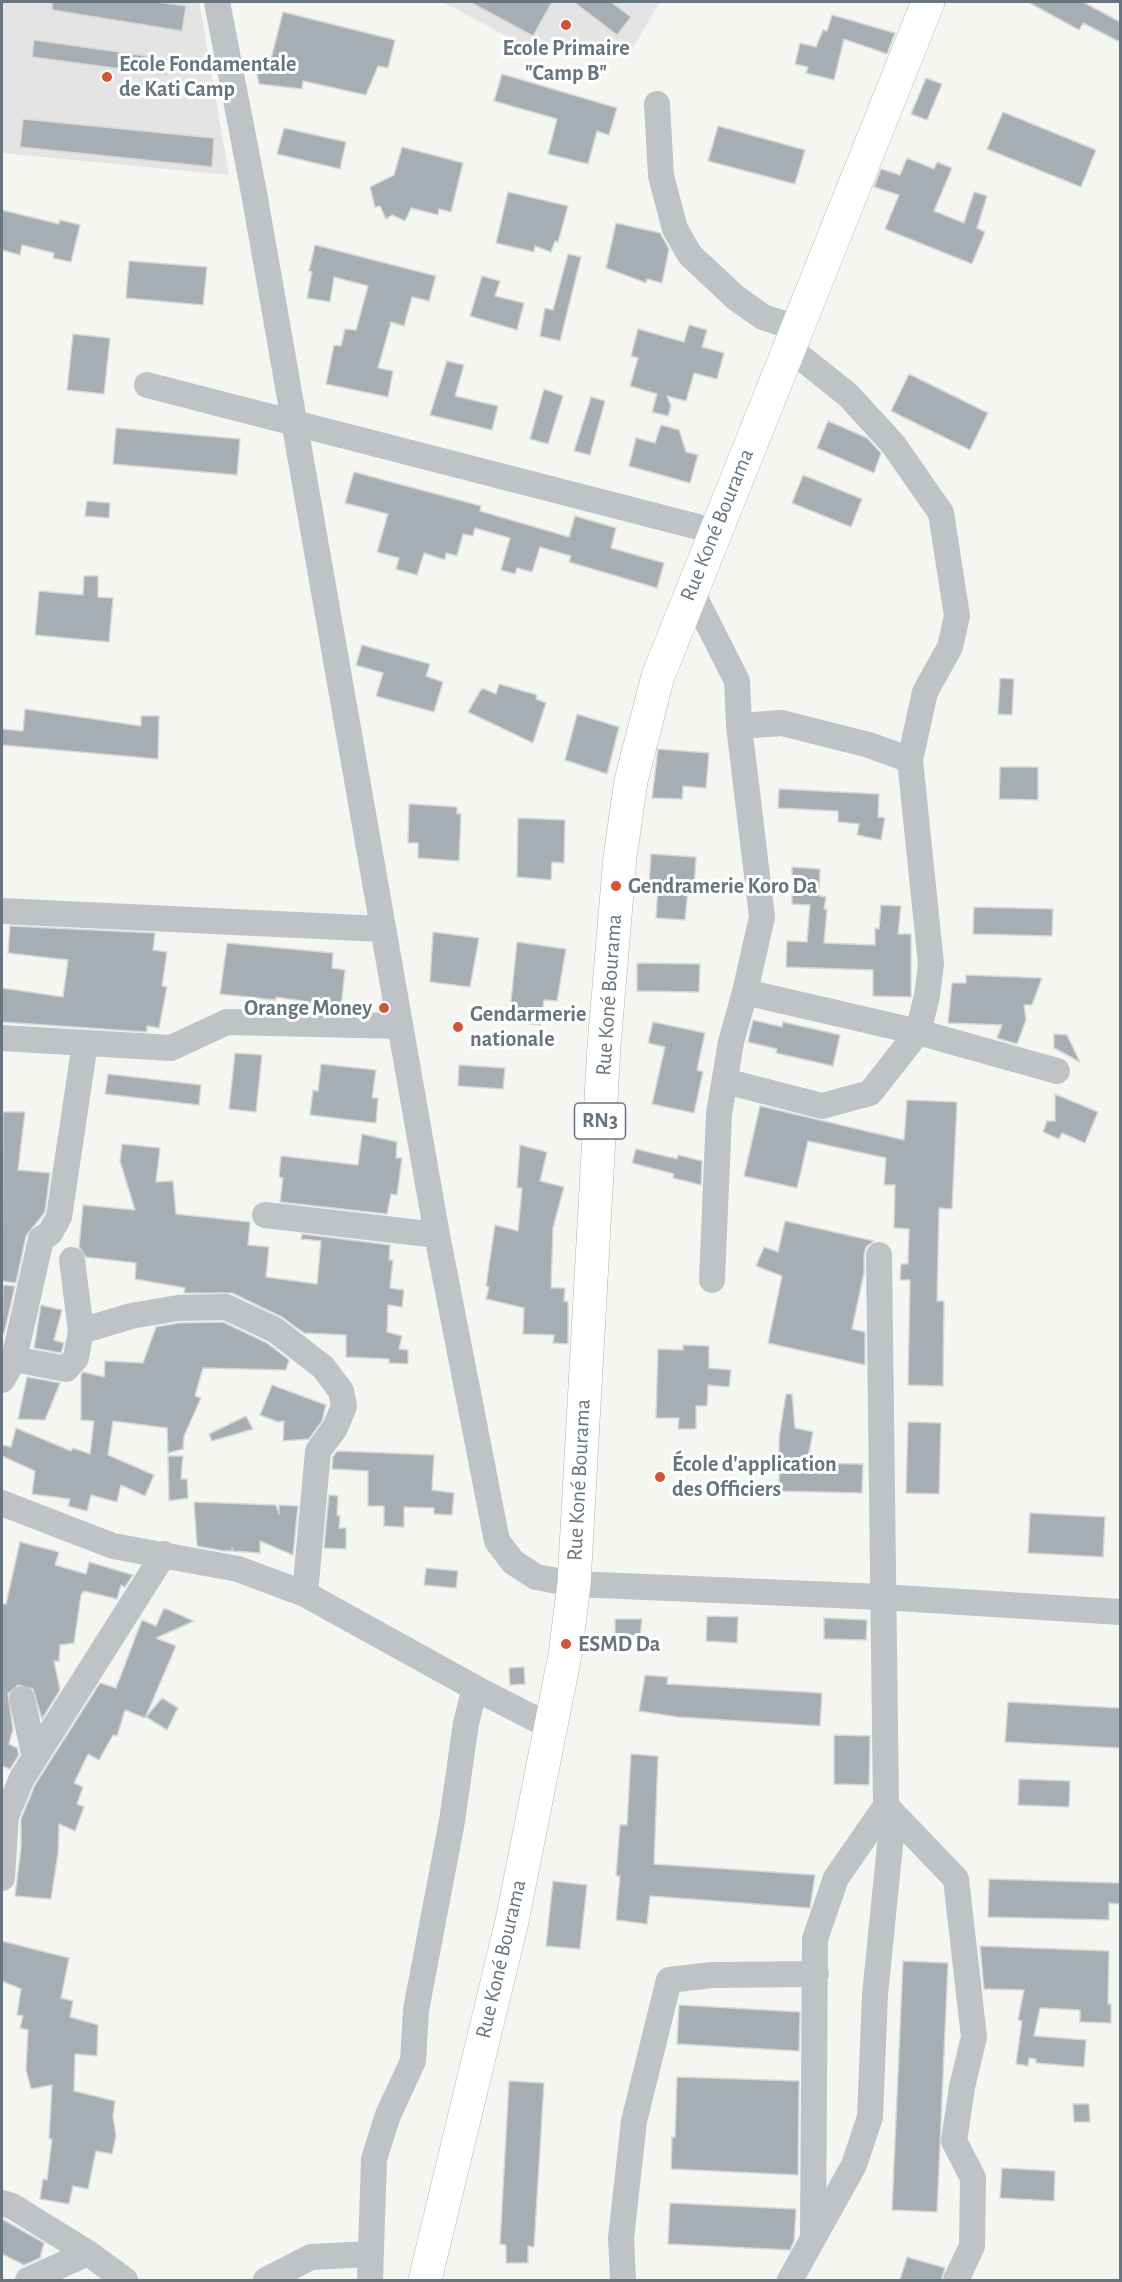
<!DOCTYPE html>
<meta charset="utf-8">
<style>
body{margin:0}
#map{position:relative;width:1122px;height:2282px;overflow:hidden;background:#f5f5f2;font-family:"Alegreya Sans",sans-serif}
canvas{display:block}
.frame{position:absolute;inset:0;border:3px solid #667681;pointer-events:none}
</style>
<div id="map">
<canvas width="1122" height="2282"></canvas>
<div class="frame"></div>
</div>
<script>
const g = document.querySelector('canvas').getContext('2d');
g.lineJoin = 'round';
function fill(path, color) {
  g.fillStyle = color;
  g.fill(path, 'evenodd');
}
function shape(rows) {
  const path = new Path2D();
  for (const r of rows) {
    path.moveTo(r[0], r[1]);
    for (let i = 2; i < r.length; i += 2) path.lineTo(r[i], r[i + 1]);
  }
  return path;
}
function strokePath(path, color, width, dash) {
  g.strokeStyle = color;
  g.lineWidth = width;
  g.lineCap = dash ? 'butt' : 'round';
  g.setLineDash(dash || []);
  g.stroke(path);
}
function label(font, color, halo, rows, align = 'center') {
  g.font = font + ' "Alegreya Sans",sans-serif';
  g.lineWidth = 6;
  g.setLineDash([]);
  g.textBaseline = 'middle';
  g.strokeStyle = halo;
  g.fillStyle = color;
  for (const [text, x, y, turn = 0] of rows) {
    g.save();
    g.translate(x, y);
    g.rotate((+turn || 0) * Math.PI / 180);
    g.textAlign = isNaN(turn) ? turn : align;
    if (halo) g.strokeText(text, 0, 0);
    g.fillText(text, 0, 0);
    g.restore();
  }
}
fill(shape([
 [2,2,199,2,229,175,2,153],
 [443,2,660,2,628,56,528,48]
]), '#e3e4e3');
const building = shape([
 [52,2,158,2,186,6,182,31,52,10,52,2],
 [470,2,552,2,533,36,470,2],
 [574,2,611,2,631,17,617,35,574,2],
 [1028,2,1083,2,1120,22,1120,42,1083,23,1079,30,1028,2],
 [283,12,395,40,388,68,378,66,366,95,303,81,302,89,259,84,255,63,271,59,283,12],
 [832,15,895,33,887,54,844,39,834,80,806,73,808,67,795,64,800,43,816,47,823,30,827,31,832,15],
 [34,40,168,59,166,75,32,57,34,40],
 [502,74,617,108,609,135,597,131,588,164,548,154,557,119,494,101,502,74],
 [926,78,942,84,927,120,911,114,926,78],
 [1003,112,1096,150,1081,187,987,149,1003,112],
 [23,119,214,138,212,167,20,147,23,119],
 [718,126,805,150,795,184,708,161,718,126],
 [284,128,346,142,340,169,277,154,284,128],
 [402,147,463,163,451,212,439,209,438,215,411,208,405,221,392,215,386,219,380,206,375,207,370,187,394,175,402,147],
 [907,158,934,169,937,162,952,168,934,211,964,223,974,192,987,196,977,228,985,232,972,264,885,229,899,195,874,187,881,169,900,175,907,158],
 [508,192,568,206,558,242,555,241,551,252,535,246,534,252,496,243,508,192],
 [2,210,59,224,60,220,80,225,71,262,53,258,54,253,22,245,20,255,2,250,2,210],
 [616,223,660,233,669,249,662,283,647,279,646,283,606,268,616,223],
 [315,245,436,276,429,301,412,297,404,326,391,322,378,368,393,371,388,397,326,384,334,345,341,346,345,329,356,330,368,286,334,277,330,302,307,298,312,272,309,271,315,245],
 [568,254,581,257,560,341,540,336,545,308,553,310,568,254],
 [129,261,207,267,203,305,126,298,129,261],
 [482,276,500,281,495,296,524,303,517,330,470,316,482,276],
 [689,325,707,330,702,347,724,353,717,379,694,373,686,401,667,396,671,406,668,416,652,412,657,394,630,386,638,358,631,356,638,329,684,342,689,325],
 [73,334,110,338,104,394,67,390,73,334],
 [447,361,464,365,455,396,498,406,492,430,430,415,447,361],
 [909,374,988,413,970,450,891,411,909,374],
 [544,389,563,396,548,444,530,439,544,389],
 [591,397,605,401,590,455,574,451,591,397],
 [828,421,867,438,881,453,874,473,817,448,828,421],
 [661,425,679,430,686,452,698,455,690,483,629,466,636,438,655,443,661,425],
 [116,428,240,439,237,475,113,464,116,428],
 [354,472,481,506,480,511,569,537,575,516,616,528,611,548,664,563,657,588,569,562,571,556,540,547,532,572,517,568,515,574,501,570,510,538,475,528,473,536,463,534,457,556,446,553,445,560,424,553,417,575,396,569,399,558,377,552,388,514,345,503,354,472],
 [803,475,862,499,851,527,792,503,803,475],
 [87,501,110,503,109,518,85,516,87,501],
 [84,576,98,576,98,597,113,598,109,642,35,635,39,591,83,595,84,576],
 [362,645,430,664,426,676,443,682,434,712,376,696,383,673,356,665,362,645],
 [1000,678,1014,679,1012,715,998,714,1000,678],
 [499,684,537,695,536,699,546,703,533,743,468,712,482,688,496,694,499,684],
 [25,709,141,726,141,716,159,716,158,759,2,745,2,729,23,731,25,709],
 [577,714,619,727,607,774,565,760,577,714],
 [658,749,709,753,706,788,683,786,682,799,652,798,658,749],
 [1000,767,1038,767,1038,800,999,799,1000,767],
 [779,789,879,794,878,817,885,818,881,840,857,835,859,824,838,822,838,811,778,808,779,789],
 [409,804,457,807,457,814,461,814,459,861,418,858,418,843,408,843,409,804],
 [518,818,565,820,564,863,552,862,551,880,517,877,518,818],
 [651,854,696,857,694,888,688,888,685,920,656,918,658,886,649,885,651,854],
 [792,867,820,869,819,896,826,897,824,909,827,909,824,943,875,945,875,928,879,929,881,905,901,906,898,934,911,934,911,997,873,996,873,970,786,967,787,941,807,942,810,905,792,904,792,867],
 [974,907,1053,909,1052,936,973,934,974,907],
 [10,926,155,933,153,950,167,952,162,986,167,987,159,1028,147,1026,147,1032,2,1022,2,988,63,997,68,960,8,953,10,926],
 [433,932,479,938,470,987,430,982,433,932],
 [517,942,566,949,557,1001,544,1000,540,1025,509,1021,517,942],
 [227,943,333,953,332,968,345,970,341,1007,276,997,276,1000,220,994,227,943],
 [637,963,700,964,699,992,637,991,637,963],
 [966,975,1042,978,1032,1005,1024,1005,1026,1020,1017,1044,997,1038,1002,1025,948,1023,952,983,966,983,966,975],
 [753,1020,782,1027,783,1022,840,1035,833,1066,776,1053,777,1049,748,1042,753,1020],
 [653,1022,705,1033,697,1070,703,1072,694,1113,652,1104,665,1047,648,1043,653,1022],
 [1054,1034,1067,1035,1080,1062,1054,1048,1054,1034],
 [235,1053,262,1055,256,1112,229,1109,235,1053],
 [321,1064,376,1070,372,1098,378,1098,376,1123,310,1115,313,1090,318,1091,321,1064],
 [459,1065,505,1068,503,1089,458,1086,459,1065],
 [108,1074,201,1085,199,1105,105,1094,108,1074],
 [1055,1094,1098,1112,1085,1143,1062,1133,1059,1139,1043,1132,1047,1121,1055,1121,1055,1094],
 [907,1100,957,1102,952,1209,939,1208,937,1301,944,1301,943,1386,908,1385,910,1280,900,1280,901,1264,908,1264,909,1229,894,1228,895,1185,884,1185,886,1158,808,1141,797,1188,744,1176,760,1106,904,1140,907,1100],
 [3,1112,25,1112,18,1170,50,1173,45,1212,26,1236,16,1283,2,1281,3,1112],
 [362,1134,397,1142,396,1158,402,1158,397,1195,391,1194,387,1214,280,1202,283,1178,279,1177,281,1156,358,1165,362,1134],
 [122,1144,160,1148,156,1182,173,1181,176,1214,250,1222,248,1245,269,1247,266,1277,317,1284,321,1241,301,1239,302,1234,390,1245,389,1260,393,1260,390,1288,404,1290,402,1307,388,1305,387,1332,402,1336,399,1349,408,1350,408,1364,389,1363,389,1359,346,1357,346,1335,304,1333,282,1317,232,1293,184,1293,185,1288,135,1279,136,1263,86,1257,79,1247,83,1205,135,1210,120,1161,122,1144],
 [520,1145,547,1152,540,1181,564,1187,553,1228,551,1288,565,1288,564,1301,568,1302,568,1344,553,1343,554,1335,523,1334,524,1308,486,1299,489,1287,486,1286,495,1225,518,1231,522,1188,517,1188,520,1145],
 [636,1149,677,1159,678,1155,702,1161,701,1185,673,1178,674,1174,632,1163,636,1149],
 [785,1221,874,1241,866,1247,864,1255,864,1273,852,1329,865,1332,865,1365,768,1343,782,1276,756,1266,764,1247,778,1252,785,1221],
 [3,1285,15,1286,4,1334,2,1333,3,1285],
 [41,1305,62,1310,54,1340,64,1343,61,1353,34,1348,41,1305],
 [223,1322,267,1343,289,1360,286,1370,203,1368,195,1396,201,1398,184,1436,183,1449,168,1453,167,1428,113,1421,108,1455,154,1475,145,1496,121,1485,117,1502,91,1495,87,1511,68,1506,70,1499,32,1494,35,1471,2,1456,2,1445,11,1447,16,1428,71,1451,73,1448,90,1454,94,1421,81,1420,81,1375,83,1372,104,1377,105,1361,143,1363,156,1327,179,1323,223,1322],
 [683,1345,709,1346,709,1368,731,1370,729,1387,708,1385,707,1406,696,1406,696,1429,678,1429,679,1418,656,1418,658,1349,683,1350,683,1345],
 [27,1377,60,1383,45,1420,18,1419,27,1377],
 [272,1385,326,1405,322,1421,309,1439,283,1441,284,1421,278,1422,260,1415,272,1385],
 [786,1394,792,1394,795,1428,813,1432,807,1463,863,1464,862,1493,779,1491,779,1438,786,1394],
 [246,1416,253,1429,212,1441,209,1434,246,1416],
 [908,1422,941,1423,939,1494,906,1493,908,1422],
 [337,1451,434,1455,432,1490,454,1493,452,1515,434,1514,434,1508,404,1507,404,1527,384,1526,384,1506,368,1506,368,1471,332,1469,333,1457,337,1451],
 [168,1456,183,1456,181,1479,187,1479,188,1498,169,1501,168,1456],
 [329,1495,338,1496,337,1515,340,1516,339,1528,346,1528,346,1549,324,1548,329,1495],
 [194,1502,276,1505,279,1514,279,1505,298,1506,293,1555,260,1541,260,1553,233,1551,232,1548,232,1551,224,1551,197,1546,194,1502],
 [1030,1513,1105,1517,1103,1557,1028,1553,1030,1513],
 [20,1542,59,1552,55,1565,86,1574,89,1562,133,1575,125,1587,121,1585,117,1599,84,1591,81,1595,74,1643,60,1645,59,1661,54,1661,60,1690,42,1719,33,1689,18,1685,8,1694,13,1729,9,1744,17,1748,19,1755,10,1769,2,1766,2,1604,6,1604,20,1542],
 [426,1568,458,1571,456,1588,424,1585,426,1568],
 [164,1608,194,1621,156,1638,176,1646,145,1718,125,1710,117,1736,113,1735,99,1760,88,1754,74,1783,83,1787,77,1804,84,1807,75,1831,59,1824,58,1853,51,1899,15,1896,21,1848,21,1819,35,1785,100,1683,116,1688,142,1620,156,1626,164,1608],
 [707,1616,738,1617,737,1643,706,1641,707,1616],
 [824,1618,867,1620,866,1640,824,1639,824,1618],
 [615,1619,642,1619,640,1636,615,1634,615,1619],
 [524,1667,525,1684,510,1685,509,1668,524,1667],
 [645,1675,668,1677,667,1684,822,1693,820,1726,678,1717,639,1711,645,1675],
 [162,1698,178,1708,167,1730,146,1717,162,1698],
 [1008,1702,1120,1708,1120,1748,1005,1742,1008,1702],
 [834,1735,870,1736,869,1785,834,1784,834,1735],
 [631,1754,658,1756,654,1864,815,1875,810,1908,650,1896,647,1924,616,1920,620,1876,616,1876,620,1825,627,1825,631,1754],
 [1019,1779,1070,1781,1069,1807,1018,1805,1019,1779],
 [989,1879,1120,1883,1120,1904,1109,1903,1109,1920,988,1917,989,1879],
 [553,1881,587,1885,580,1949,546,1946,553,1881],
 [2,1941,69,1958,61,1998,73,2001,70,2017,98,2025,97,2056,75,2054,74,2091,115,2101,113,2116,116,2136,112,2154,96,2151,88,2189,73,2186,69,2204,40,2199,43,2179,47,2180,52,2139,49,2139,52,2085,31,2089,26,2070,28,2030,20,2028,23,2016,17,2015,21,1989,2,1981,2,1941],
 [980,1946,1109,1951,1108,2004,1111,2004,1111,2023,1080,2022,1080,2010,1040,2008,1034,2036,1086,2040,1084,2067,1036,2063,1036,2059,1029,2058,1028,2066,1016,2064,1022,2021,1018,2020,1024,1990,984,1989,980,1946],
 [903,1961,948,1963,937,2212,892,2210,903,1961],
 [679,2005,800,2012,799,2051,677,2044,679,2005],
 [677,2077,799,2081,798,2175,671,2169,672,2137,675,2137,677,2077],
 [509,2081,544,2083,534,2247,528,2246,528,2263,506,2263,506,2245,500,2244,509,2081],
 [1073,2104,1089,2104,1090,2122,1074,2122,1073,2104],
 [1002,2168,1055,2171,1054,2201,1000,2198,1002,2168],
 [670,2203,796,2209,794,2241,790,2250,668,2244,670,2203],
 [2,2219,44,2243,40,2258,24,2265,2,2254,2,2219],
 [907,2257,945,2268,941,2280,900,2280,907,2257]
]);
fill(building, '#a6aeb3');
strokePath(building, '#d7d7d5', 1.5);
const highway = shape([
 [425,2280,512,1921,565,1655,574,1584,604,1046,620,857,631,781,658,676,928,2]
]);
strokePath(highway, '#b0b4b7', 34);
strokePath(shape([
 [217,2,254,193,437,1235,497,1541,513,1562,536,1577,574,1584,882,1597,1120,1612],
 [657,104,661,176,675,229,690,255,736,298,763,317,796,328],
 [147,385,714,531],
 [691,590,737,681,739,726,762,917,745,992,918,1032,1057,1071],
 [739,726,782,723,869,745,910,760],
 [2,911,382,929],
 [2,1038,171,1048,227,1022,400,1026],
 [725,1081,822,1106,870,1093,918,1032,927,996,931,964,910,760,925,692,950,647,957,616,941,513,893,444,848,395,788,347],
 [265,1215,437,1235],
 [72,1260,81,1331],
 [712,1280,719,1114,731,1042,745,992],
 [14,1359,66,1369,76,1358,81,1331,131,1316,178,1308,226,1307,275,1330,323,1367,341,1391,344,1406,335,1428,318,1451,305,1594],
 [2,1380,14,1359,41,1239,50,1233,59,1217,85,1043],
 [2,1503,113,1546,238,1569,305,1594,475,1688,551,1727],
 [22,1699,35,1758],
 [2,1878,6,1816,22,1778,164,1554],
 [2,2203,12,2206,88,2253,125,2280],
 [813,2235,815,1939,836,1878,886,1806,956,1879,974,2037,962,2087,954,2141,973,2178,972,2246,956,2280],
 [28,2280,88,2253],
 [266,2280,311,2257,370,2254],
 [370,2280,374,2159,388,2115,413,2061,416,2010,452,1821,466,1723,475,1688],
 [623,2280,621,2238,634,2121,669,1980,712,1975,816,1974],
 [790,2280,854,2165,870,2117,875,1995,892,1825,886,1806,879,1255]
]), '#bfc3c6', 26);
strokePath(highway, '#fff', 33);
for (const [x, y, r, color] of [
 [566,25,6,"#d65331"],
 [107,77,6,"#d65331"],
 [616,886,6,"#d65331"],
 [384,1008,6,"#d65331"],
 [458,1027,6,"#d65331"],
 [660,1477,6,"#d65331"],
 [566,1644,6,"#d65331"]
]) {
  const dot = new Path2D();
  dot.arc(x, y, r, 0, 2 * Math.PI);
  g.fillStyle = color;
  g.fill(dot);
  strokePath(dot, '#fff', 2);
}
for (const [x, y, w] of [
 [600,1121,51]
]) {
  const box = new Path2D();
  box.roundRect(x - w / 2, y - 18, w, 36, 4.5);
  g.fillStyle = '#fff';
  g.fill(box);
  strokePath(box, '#667681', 1.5);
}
label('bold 21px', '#667681', null, [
 ["RN3",600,1121]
]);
label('bold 22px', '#667681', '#fff', [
 ["Ecole Primaire",566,48,"center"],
 ["\"Camp B\"",566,73,"center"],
 ["Ecole Fondamentale",119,64],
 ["de Kati Camp",119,89],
 ["Gendramerie Koro Da",628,886],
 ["Orange Money",372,1008,"right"],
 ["Gendarmerie",470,1014],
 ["nationale",470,1039],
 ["École d'application",672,1464],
 ["des Officiers",672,1489],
 ["ESMD Da",578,1644]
], 'left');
label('22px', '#667681', '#fff', [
 ["Rue Koné Bourama",717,525,-68],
 ["Rue Koné Bourama",609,995,-86],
 ["Rue Koné Bourama",579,1480,-87],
 ["Rue Koné Bourama",501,1959,-77]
]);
</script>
